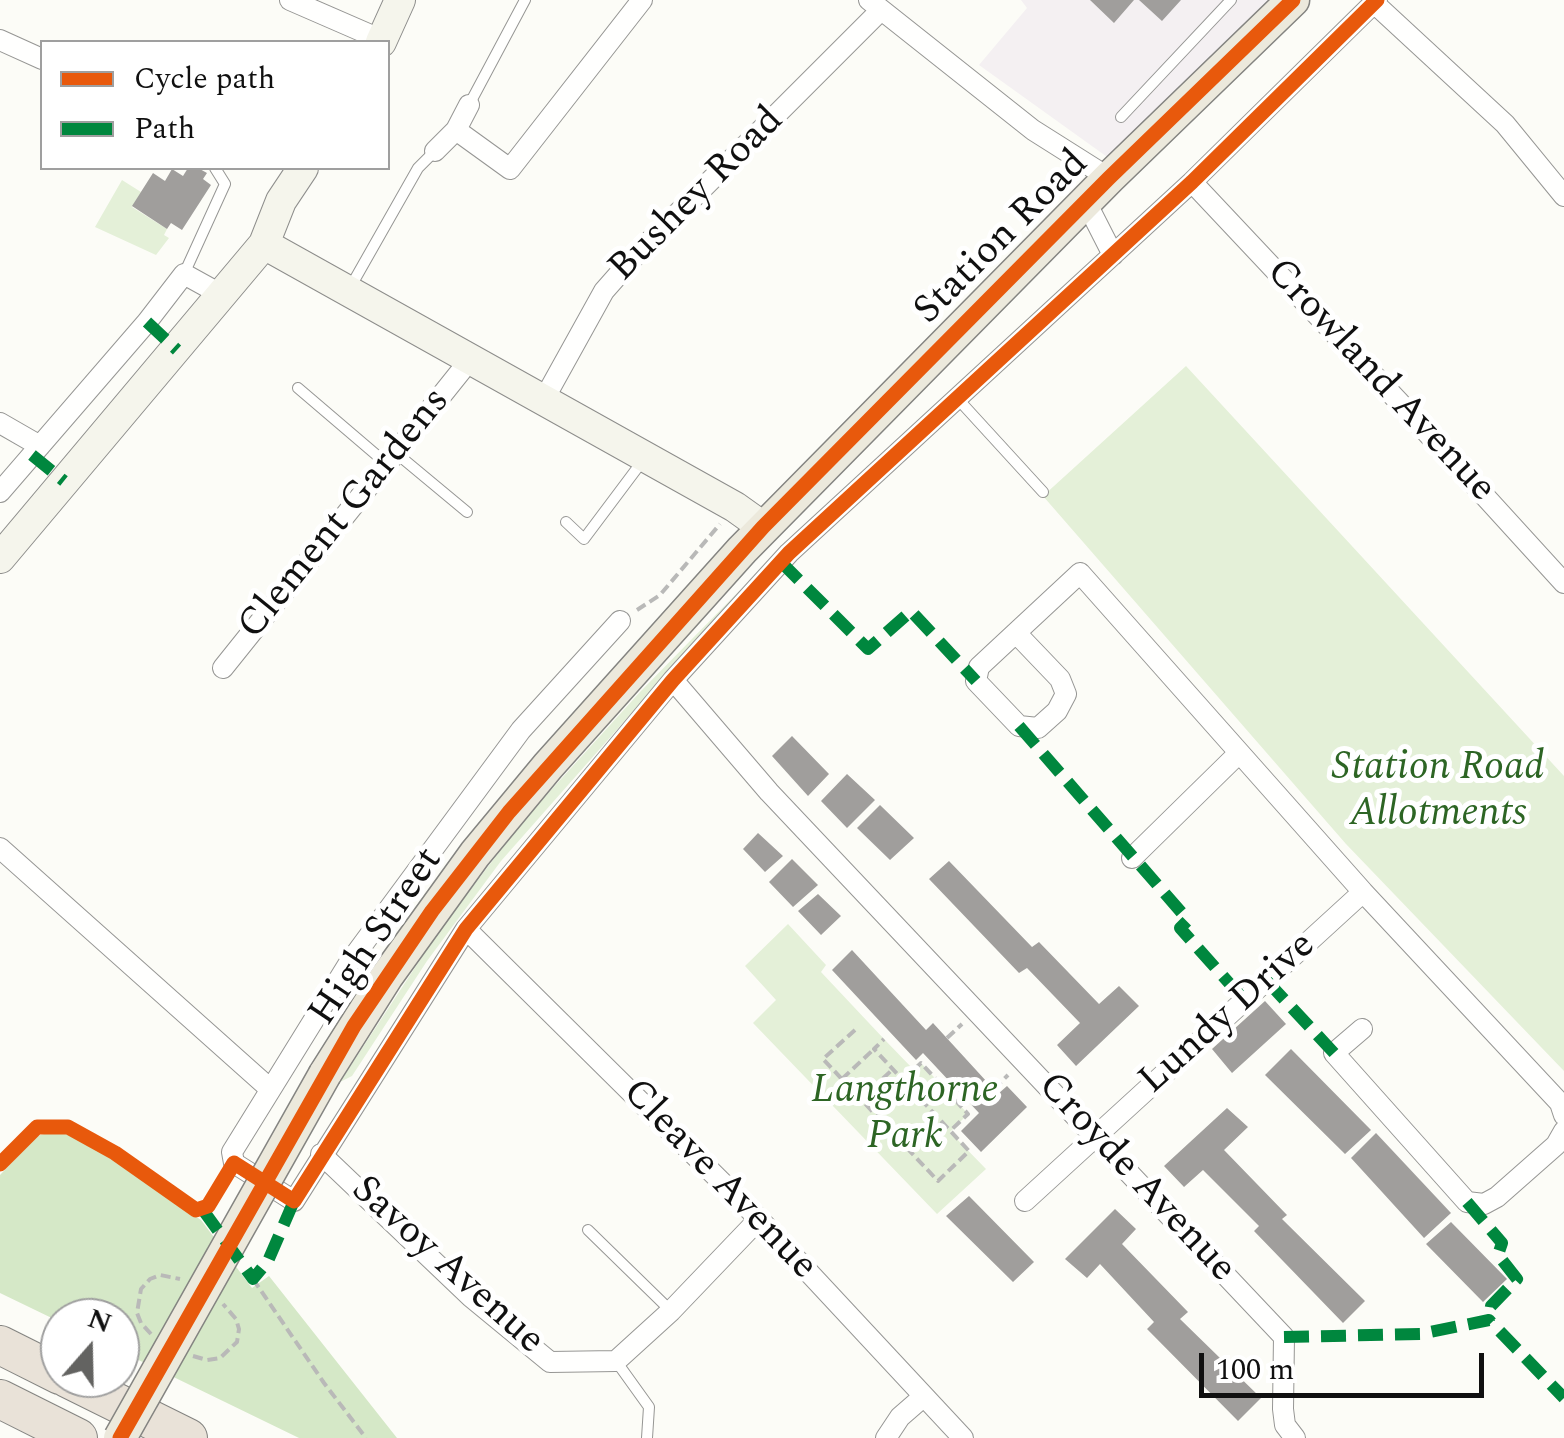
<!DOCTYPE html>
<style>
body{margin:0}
#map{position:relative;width:1564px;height:1438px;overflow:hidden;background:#fcfcf7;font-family:Spectral,serif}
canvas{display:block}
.legend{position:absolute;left:40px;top:40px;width:350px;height:130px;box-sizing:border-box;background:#fff;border:2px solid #9f9f9f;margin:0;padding:12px 18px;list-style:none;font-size:30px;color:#101010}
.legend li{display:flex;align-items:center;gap:20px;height:50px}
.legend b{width:50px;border:2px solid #9f9f9f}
.north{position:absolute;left:40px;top:1298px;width:100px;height:100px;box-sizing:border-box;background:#fff;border:2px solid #9f9f9f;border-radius:50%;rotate:20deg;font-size:28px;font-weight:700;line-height:40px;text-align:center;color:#101010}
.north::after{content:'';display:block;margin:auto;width:35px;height:45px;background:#636361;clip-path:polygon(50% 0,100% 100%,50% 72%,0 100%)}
.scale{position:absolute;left:1199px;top:1353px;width:285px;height:45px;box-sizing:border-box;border:5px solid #101010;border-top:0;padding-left:12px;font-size:30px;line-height:35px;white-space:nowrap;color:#101010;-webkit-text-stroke:8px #fff;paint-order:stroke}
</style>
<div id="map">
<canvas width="1564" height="1438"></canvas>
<ul class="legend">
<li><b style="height:12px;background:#e8590c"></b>Cycle path</li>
<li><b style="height:12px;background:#00873e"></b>Path</li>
</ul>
<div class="north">N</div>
<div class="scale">100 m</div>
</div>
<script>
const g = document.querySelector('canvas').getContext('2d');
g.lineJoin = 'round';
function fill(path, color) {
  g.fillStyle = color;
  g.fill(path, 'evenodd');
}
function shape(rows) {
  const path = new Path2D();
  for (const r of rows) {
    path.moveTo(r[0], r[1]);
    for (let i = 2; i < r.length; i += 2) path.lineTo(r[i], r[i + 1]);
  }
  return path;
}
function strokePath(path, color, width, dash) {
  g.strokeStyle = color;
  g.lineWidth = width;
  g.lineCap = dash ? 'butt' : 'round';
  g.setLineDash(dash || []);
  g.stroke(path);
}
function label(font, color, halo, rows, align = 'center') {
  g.font = font + ' Spectral,serif';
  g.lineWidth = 10;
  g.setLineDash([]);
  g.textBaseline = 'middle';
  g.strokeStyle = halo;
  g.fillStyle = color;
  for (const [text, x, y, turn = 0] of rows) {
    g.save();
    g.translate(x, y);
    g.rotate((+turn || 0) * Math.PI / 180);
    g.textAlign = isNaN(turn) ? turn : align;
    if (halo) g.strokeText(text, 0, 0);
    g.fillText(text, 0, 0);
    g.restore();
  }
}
fill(shape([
 [1021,0,1276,0,1110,159,979,65,1027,8]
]), '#f4f0f2');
fill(shape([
 [122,180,141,192,132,207,167,229,164,235,169,238,156,255,95,227],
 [1186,366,1564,776,1564,1071,1346,844,1043,496],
 [741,589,501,861,427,961,352,1076,340,1082,439,931,522,822,640,692],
 [788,924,826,965,821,972,884,1039,913,1069,921,1063,968,1114,950,1132,986,1169,937,1214,753,1023,776,1000,745,966]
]), '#e4f0d8');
fill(shape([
 [51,1132,69,1134,88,1143,201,1220,252,1288,269,1276,397,1438,299,1438,120,1351,120,1318,60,1318,60,1322,0,1293,0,1175,37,1136]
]), '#d5e8c7');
fill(shape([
 [1090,0,1134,0,1114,23],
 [1139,0,1181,0,1162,21],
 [188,168,198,168,207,173,203,179,211,185,182,230,171,223,167,229,132,206,153,173,165,181,172,169,183,176],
 [792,736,829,774,808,796,772,756],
 [847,774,875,800,847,828,821,801],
 [880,805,914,838,890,860,857,828],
 [758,833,783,856,765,872,743,849],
 [792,859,818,885,793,907,769,882],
 [949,861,1032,947,1039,942,1099,1004,1119,986,1139,1006,1076,1066,1057,1045,1080,1023,1027,968,1019,973,929,879],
 [818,894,841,916,821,935,798,911],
 [852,950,926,1030,933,1023,998,1094,1007,1086,1027,1107,981,1152,961,1131,979,1113,923,1053,916,1060,832,970],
 [1265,1001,1286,1024,1232,1073,1212,1049],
 [1291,1049,1371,1130,1345,1154,1265,1075],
 [1227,1108,1248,1127,1224,1150,1287,1215,1282,1219,1365,1301,1343,1323,1254,1231,1259,1226,1203,1170,1184,1187,1164,1166],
 [1376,1133,1451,1213,1424,1238,1351,1158],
 [969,1196,1034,1262,1013,1282,946,1216],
 [1115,1209,1136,1229,1122,1244,1188,1312,1180,1319,1261,1398,1238,1421,1147,1329,1154,1322,1100,1264,1087,1278,1065,1259],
 [1451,1222,1507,1279,1483,1302,1426,1244]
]), '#a09e9c');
const lane = shape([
 [469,105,525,0],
 [1121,117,1231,0],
 [184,274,225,184,215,168],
 [351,286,418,168,435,151],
 [298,388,387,464],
 [957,398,1043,492],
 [396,453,467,512],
 [566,522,584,539,644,459],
 [588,1230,671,1311],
 [616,1361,649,1407,647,1438]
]);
const street = shape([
 [290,0,382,40],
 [869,0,1033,130,1109,178],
 [1374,3,1505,124,1564,196],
 [0,40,42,59],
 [456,130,510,169,642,0],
 [435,151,456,130,469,105],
 [1192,182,1399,402,1564,583],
 [1086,202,1113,255],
 [543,401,604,291,634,257,880,11],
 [0,423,40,446],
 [0,492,147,322,184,274,222,295],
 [620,621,521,730,349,963,232,1152,234,1163,294,1201,466,929,673,680,789,553,1192,182,1377,0],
 [1016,633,1060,679,1066,694,1057,711,1038,728,1019,726,976,681,979,667,1080,573,1363,892,1560,1103,1564,1115],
 [223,668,469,361],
 [673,680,769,792,1284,1337,1283,1409,1285,1425,1295,1438],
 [0,848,269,1088],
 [1132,858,1238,754],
 [466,929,759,1219,963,1438],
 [1362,1029,1334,1053,1467,1202,1484,1204,1497,1197,1556,1145,1564,1131],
 [321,1154,471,1297,550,1362,616,1361,671,1311,759,1219],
 [1025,1201,1363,892],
 [886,1438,900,1417,923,1397]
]);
const secondary = shape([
 [381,42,400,0],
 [264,244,735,507,763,527],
 [0,558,264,244,281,201,303,168]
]);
const primary = shape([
 [325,1074,387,976,475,854,548,766,742,550,1109,178,1293,0]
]);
const highway = shape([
 [0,1345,60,1375],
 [67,1378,188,1438],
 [0,1399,78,1438]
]);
strokePath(lane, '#969694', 12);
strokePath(street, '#969694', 22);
strokePath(secondary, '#8d8d8b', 32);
strokePath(primary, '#848481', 35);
strokePath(highway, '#848481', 40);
strokePath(shape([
 [637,610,660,595,720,524],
 [855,1030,823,1059,938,1181,969,1151,874,1049,884,1039],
 [947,1038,962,1024],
 [842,1079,874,1049],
 [903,1080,921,1063,968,1114,950,1131],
 [994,1089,1008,1075],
 [861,1099,893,1069],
 [253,1279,324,1383,366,1438],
 [151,1334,141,1323,137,1313,141,1289,150,1279,160,1275,180,1279],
 [193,1356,207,1360,220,1358,237,1342,239,1329,236,1319,223,1304]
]), '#b9b9b8', 4, [10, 5]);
strokePath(lane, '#fffffe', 10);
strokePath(street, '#fffffe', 20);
strokePath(secondary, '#f5f5ec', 30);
strokePath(primary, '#ece9dc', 32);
strokePath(highway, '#e9e2d8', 38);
const primaryBridge = shape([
 [120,1438,325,1074]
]);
strokePath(primaryBridge, '#848481', 35, []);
strokePath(primaryBridge, '#ece9dc', 32);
strokePath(shape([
 [147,322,177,350],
 [32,455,64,481],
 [781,562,868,649,911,611,976,681],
 [1019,726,1188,920,1180,928,1245,1001],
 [1267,981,1334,1053],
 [1467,1202,1502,1243,1498,1255,1517,1279,1491,1306,1489,1320],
 [203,1210,253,1279,268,1261,294,1201],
 [1284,1337,1420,1334,1489,1320,1564,1398]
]), '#00873e', 12, [25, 12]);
strokePath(shape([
 [0,1164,37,1127,68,1127,115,1153,196,1210,208,1206,234,1163,294,1201,466,929,673,680,789,553,1192,182,1377,0],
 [120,1438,354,1026,432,911,509,812,763,527,1109,178,1293,0]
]), '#e8590c', 15);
label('40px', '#101010', '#fff', [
 ["Bushey Road",698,196,-45],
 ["Station Road",1003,239,-45],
 ["Crowland Avenue",1379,382,47],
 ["Clement Gardens",346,515,-51],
 ["High Street",378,938,-56],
 ["Lundy Drive",1229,1015,-42],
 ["Croyde Avenue",1135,1179,47],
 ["Cleave Avenue",718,1181,46],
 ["Savoy Avenue",446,1267,42]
]);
label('italic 40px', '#2d6524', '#fff', [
 ["Station Road",1438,770],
 ["Allotments",1438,816],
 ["Langthorne",905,1093],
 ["Park",905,1139]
]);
</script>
